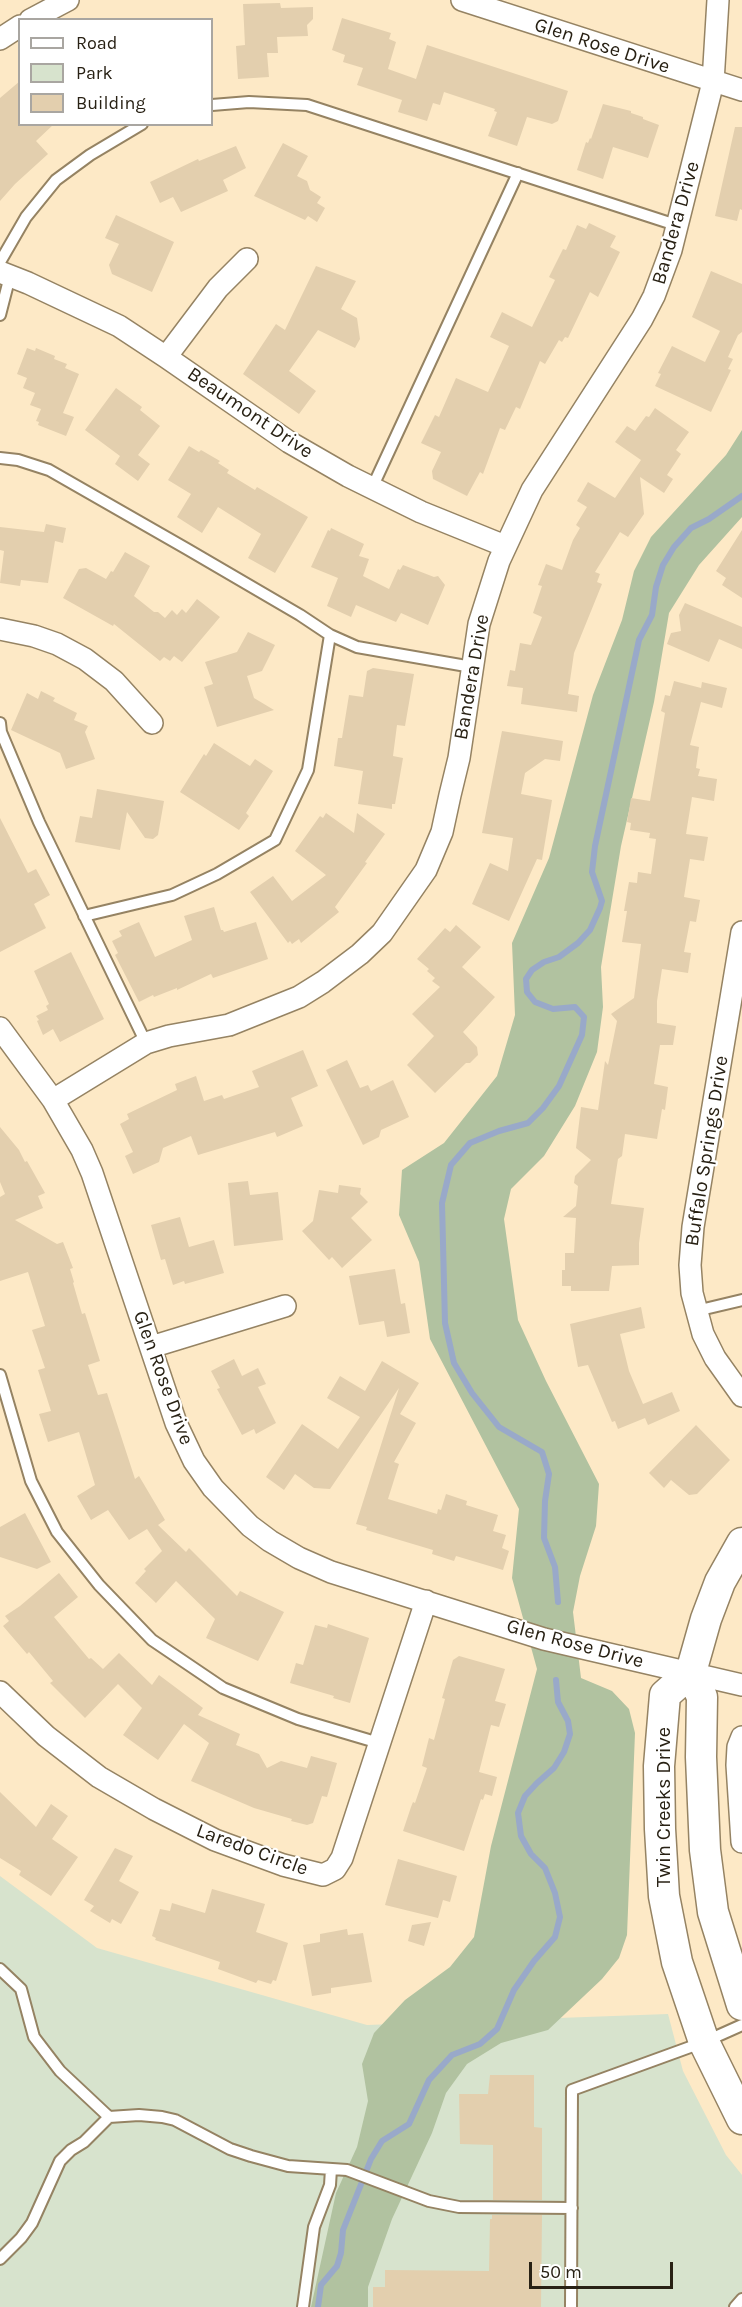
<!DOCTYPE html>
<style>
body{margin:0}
#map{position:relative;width:742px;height:2307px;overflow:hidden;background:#fde9c6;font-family:Karla,sans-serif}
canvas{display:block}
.legend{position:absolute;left:18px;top:18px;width:195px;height:108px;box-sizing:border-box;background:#fff;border:2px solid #a9a6a1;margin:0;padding:8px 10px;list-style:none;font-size:18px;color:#282114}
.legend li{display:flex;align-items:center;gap:12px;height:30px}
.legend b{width:30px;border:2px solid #a9a6a1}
.scale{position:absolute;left:529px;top:2262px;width:144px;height:27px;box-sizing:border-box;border:3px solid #282114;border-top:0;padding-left:8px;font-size:18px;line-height:21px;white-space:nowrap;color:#282114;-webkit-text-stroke:4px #fff;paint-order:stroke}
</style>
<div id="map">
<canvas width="742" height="2307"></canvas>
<ul class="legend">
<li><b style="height:8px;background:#fff"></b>Road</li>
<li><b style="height:16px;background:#d7e3cd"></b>Park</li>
<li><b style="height:16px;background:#e3cfae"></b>Building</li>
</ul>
<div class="scale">50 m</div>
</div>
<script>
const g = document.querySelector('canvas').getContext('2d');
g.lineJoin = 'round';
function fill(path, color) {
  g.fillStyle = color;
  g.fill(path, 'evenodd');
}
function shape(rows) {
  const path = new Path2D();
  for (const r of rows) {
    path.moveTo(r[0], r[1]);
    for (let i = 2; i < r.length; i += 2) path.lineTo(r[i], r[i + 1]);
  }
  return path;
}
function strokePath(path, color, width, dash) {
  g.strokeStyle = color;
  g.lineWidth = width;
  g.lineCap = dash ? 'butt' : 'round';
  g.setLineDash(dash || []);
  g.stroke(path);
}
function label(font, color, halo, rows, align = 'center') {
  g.font = font + ' Karla,sans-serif';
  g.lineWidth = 4.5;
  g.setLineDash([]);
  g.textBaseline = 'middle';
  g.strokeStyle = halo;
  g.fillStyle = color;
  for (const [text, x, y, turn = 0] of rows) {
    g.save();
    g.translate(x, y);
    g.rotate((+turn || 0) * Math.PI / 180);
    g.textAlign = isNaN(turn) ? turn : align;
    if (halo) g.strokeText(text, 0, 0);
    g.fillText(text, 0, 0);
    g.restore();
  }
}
fill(shape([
 [0,1876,97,1948,367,2025,668,2014,683,2071,726,2155,742,2175,742,2307,0,2307]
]), '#d7e3cd');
fill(shape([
 [742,430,742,517,699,565,669,613,654,702,621,846,601,967,603,1007,597,1052,575,1106,544,1156,511,1189,504,1219,518,1320,546,1381,599,1484,596,1526,580,1576,573,1612,581,1678,612,1691,629,1709,635,1733,627,1935,619,1958,602,1979,548,2030,501,2043,467,2064,446,2093,432,2133,392,2219,368,2287,368,2307,311,2307,336,2193,357,2147,368,2101,362,2064,374,2033,405,2000,450,1967,474,1937,491,1846,537,1669,512,1578,519,1509,430,1339,419,1262,399,1215,402,1170,444,1143,497,1076,515,1015,512,943,549,858,593,695,622,620,634,571,651,537,726,455]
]), '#b1c2a0');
strokePath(shape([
 [558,1602,555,1567,544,1538,545,1501,549,1474,542,1452,499,1427,472,1393,454,1363,445,1323,442,1203,451,1165,470,1143,499,1131,528,1123,543,1108,559,1086,582,1035,584,1017,575,1007,553,1009,535,1002,527,992,526,979,532,970,544,962,559,957,578,943,590,930,600,908,602,901,592,872,595,846,639,640,652,615,656,587,663,565,674,547,691,528,709,519,742,496],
 [318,2307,321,2285,337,2266,341,2253,343,2230,371,2159,382,2141,409,2124,429,2080,452,2055,480,2044,497,2029,514,1990,534,1961,555,1937,560,1917,555,1893,545,1868,531,1854,521,1836,518,1813,525,1796,537,1783,554,1768,564,1752,570,1734,568,1721,558,1702,556,1680]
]), '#99a9c9', 6);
fill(shape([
 [280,3,281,8,313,7,313,19,307,25,308,36,277,37,278,53,267,53,269,77,238,79,236,46,245,45,243,4],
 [342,18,391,33,389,39,396,42,388,69,416,79,427,45,568,91,558,121,552,124,527,117,517,146,488,136,497,112,494,111,495,109,444,92,440,105,433,103,427,121,398,112,402,100,357,85,363,68,343,62,345,55,332,50],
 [20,81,20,124,54,124,36,141,48,154,15,184,0,201,0,98],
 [603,104,631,111,631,113,643,117,643,119,659,125,648,158,613,147,603,179,577,170,586,142,588,143,590,138,591,139],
 [735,127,742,127,742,210,740,209,737,221,715,216],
 [283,143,308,156,297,176,307,181,310,190,321,197,317,203,325,208,317,222,308,216,305,220,254,196],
 [236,146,246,168,223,180,228,191,181,212,173,197,160,203,150,182,198,159,199,161],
 [116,215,174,242,152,292,112,274,109,265,119,244,105,238],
 [589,223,616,236,610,247,620,252,598,297,590,292,568,338,565,337,562,342,559,340,545,364,540,361,520,409,516,407,505,430,500,428,483,474,480,472,467,496,433,479,432,471,441,452,421,443,435,415,439,417,456,378,488,392,509,346,490,337,502,312,532,327,555,280,549,277,563,249,566,250,577,225,586,229],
 [316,266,356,281,341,309,357,318,360,339,355,348,318,330,289,371,316,391,299,414,243,374,276,324,285,330],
 [711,271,742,284,742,332,738,335,728,357,733,359,728,369,731,370,711,412,655,386,661,374,658,373,672,346,705,362,720,331,692,317],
 [27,348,35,351,36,348,55,356,54,359,67,364,65,368,79,374,63,413,74,417,66,436,38,425,39,422,36,421,41,409,30,405,35,393,23,388,27,378,17,374],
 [116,388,142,407,140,410,160,426,138,455,150,464,138,481,115,464,120,456,85,430],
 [655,408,689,432,676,450,681,454,667,475,673,479,664,493,640,477,644,514,628,537,620,532,595,572,600,574,597,582,602,584,574,653,568,694,579,696,577,712,521,704,523,688,507,686,510,670,515,671,520,643,531,645,542,617,533,613,542,586,538,585,546,564,562,570,573,540,580,528,576,525,587,507,577,501,588,482,615,498,641,460,615,442,627,426,635,431,646,416,649,417],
 [189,446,199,452,201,450,220,461,218,463,229,470,227,473,255,490,257,487,308,517,275,573,248,558,261,534,218,507,202,533,177,517,191,494,168,480],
 [46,524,66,528,63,543,55,541,48,583,21,580,20,586,0,583,4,551,0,550,0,527,44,532],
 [331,528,364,544,359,556,369,559,363,576,389,589,398,569,400,570,403,565,434,577,438,576,445,585,428,625,401,613,396,622,356,605,351,617,327,606,338,578,311,567,328,530,330,531],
 [742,530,742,598,722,585,726,578,716,571],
 [125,552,150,566,134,596,154,612,158,612,165,618,172,610,177,615,182,609,186,613,197,599,220,617,182,662,174,656,170,661,164,657,160,661,114,624,113,626,63,598,79,569,86,568,106,579,111,571,113,572],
 [685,603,742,627,742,649,719,639,709,662,667,644,671,633,681,631,679,615],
 [248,632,275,645,262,671,247,676,254,698,274,710,217,727,204,687,213,684,205,662,237,652],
 [373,668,414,674,405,726,397,725,393,756,403,758,395,804,392,804,392,809,358,804,363,771,334,766,338,738,342,738,349,695,363,697,367,671],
 [674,681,701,688,702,682,727,688,722,708,701,702,690,745,699,747,696,768,700,769,698,776,717,779,714,801,692,797,686,834,708,837,704,861,690,859,684,897,700,900,696,922,690,921,684,952,691,953,688,973,662,969,657,1001,657,1023,676,1026,673,1045,660,1045,654,1084,668,1087,665,1110,662,1109,657,1139,625,1134,622,1156,618,1159,611,1204,644,1208,639,1243,639,1265,612,1266,609,1291,571,1291,571,1286,562,1286,562,1270,565,1270,565,1253,574,1253,576,1218,563,1217,576,1206,578,1186,574,1183,575,1176,591,1160,576,1148,581,1107,598,1110,605,1061,608,1065,617,1021,611,1014,634,998,641,944,622,942,627,911,624,911,629,882,637,883,638,872,651,874,656,839,649,838,650,833,630,830,631,823,627,822,631,798,650,801,665,713,661,711,665,695,670,696],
 [41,691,55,698,53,701,77,713,74,720,88,726,85,732,95,759,66,769,60,753,11,730,27,693,38,699],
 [502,731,563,741,560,761,545,759,525,773,521,794,552,800,542,860,537,859,509,921,472,904,490,863,508,871,513,838,482,833],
 [214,743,250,766,255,759,273,771,246,813,249,816,239,830,180,792,204,754,206,756],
 [97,789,164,801,158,835,153,839,145,838,127,812,120,850,75,842,80,816,92,818],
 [326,813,354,833,357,813,385,834,365,862,367,863,335,907,339,912,301,943,299,939,292,944,290,941,288,943,250,892,273,876,292,901,326,875,295,851,320,816,323,818],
 [0,818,28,873,36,869,50,895,34,904,46,928,0,952],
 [214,907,221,930,223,930,224,932,256,922,268,959,213,978,211,974,177,990,177,988,154,997,153,995,139,1002,115,955,118,953,112,941,122,936,119,931,139,922,155,957,192,940,184,916],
 [456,925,481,947,462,967,495,997,463,1032,477,1047,478,1055,470,1063,466,1063,435,1093,407,1065,434,1036,412,1014,440,987,432,981,435,978,427,971,429,969,417,959,445,928,450,932],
 [71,952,104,1019,60,1042,53,1029,43,1035,37,1021,39,1020,36,1016,48,1010,46,1006,49,1004,34,971],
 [303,1050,318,1086,291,1098,303,1126,277,1137,275,1132,198,1155,191,1136,163,1148,159,1162,133,1174,125,1156,133,1152,120,1124,129,1119,127,1114,177,1090,175,1084,196,1076,204,1101,222,1095,224,1099,259,1087,252,1071],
 [347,1060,360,1088,368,1085,371,1091,393,1080,409,1117,381,1130,379,1137,363,1145,326,1070],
 [0,1127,19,1150,25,1162,27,1161,45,1193,38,1196,43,1208,15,1220,57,1244,63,1242,73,1268,70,1269,74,1282,73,1283,82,1314,85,1313,100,1361,88,1365,98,1395,107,1393,135,1479,139,1476,165,1520,158,1525,186,1552,189,1548,237,1596,240,1591,284,1612,258,1661,206,1638,215,1619,176,1581,156,1603,135,1583,146,1571,144,1569,162,1551,147,1529,129,1540,108,1510,91,1520,77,1496,95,1485,79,1432,48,1442,39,1414,51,1411,38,1370,45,1368,32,1330,45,1326,28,1272,0,1281,0,1197,5,1194,0,1182],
 [248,1181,250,1195,278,1192,283,1240,234,1246,228,1183],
 [339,1185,361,1188,360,1194,368,1202,351,1218,372,1240,342,1268,332,1257,329,1260,302,1231,313,1221,319,1190,338,1193],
 [180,1217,189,1247,214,1240,224,1273,185,1284,184,1281,173,1285,165,1259,161,1260,151,1225],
 [395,1269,401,1304,405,1303,410,1333,387,1337,384,1321,359,1325,349,1276],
 [641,1307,645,1328,620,1334,629,1371,643,1404,672,1392,680,1411,648,1425,645,1418,618,1429,615,1421,612,1422,588,1365,578,1367,570,1324],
 [234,1359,242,1376,258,1368,266,1384,258,1387,276,1423,256,1434,254,1429,242,1435,217,1389,220,1388,211,1371],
 [382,1361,419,1383,400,1414,416,1423,394,1462,399,1464,388,1499,437,1514,438,1509,441,1510,446,1494,467,1501,466,1505,498,1515,493,1531,506,1535,502,1548,509,1551,503,1570,456,1556,454,1561,432,1554,433,1550,366,1530,367,1527,356,1524,399,1388,330,1489,314,1488,295,1474,284,1490,266,1477,302,1424,338,1449,360,1417,327,1398,340,1376,365,1391],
 [696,1425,730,1460,697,1494,689,1495,671,1480,664,1488,649,1473],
 [25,1513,51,1562,37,1569,0,1557,0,1527],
 [59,1573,78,1597,54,1617,89,1659,91,1658,103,1669,119,1653,152,1685,159,1675,203,1708,198,1715,240,1734,236,1745,259,1754,267,1768,281,1761,307,1768,311,1756,337,1763,327,1797,322,1796,313,1823,307,1825,291,1821,292,1819,254,1808,191,1781,209,1743,184,1724,158,1760,148,1753,123,1735,142,1708,118,1684,85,1718,50,1683,53,1681,29,1652,27,1654,3,1626,9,1621,5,1616,20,1606],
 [328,1624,369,1638,350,1703,333,1698,334,1696,290,1683,296,1663,303,1665,315,1625,327,1628],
 [459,1656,505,1669,495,1701,506,1704,499,1727,491,1725,479,1772,497,1777,492,1796,485,1794,483,1800,481,1799,464,1851,403,1831,411,1807,413,1802,415,1803,427,1768,422,1766,429,1738,434,1740,445,1699,442,1698,453,1660],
 [0,1792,36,1827,51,1804,68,1816,52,1839,78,1857,51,1896,19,1875,21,1871,0,1858],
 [115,1848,133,1856,119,1881,139,1892,121,1924,112,1919,110,1923,90,1911,94,1906,84,1900],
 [398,1859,457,1876,450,1902,443,1900,438,1918,385,1905],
 [212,1889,265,1904,256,1932,288,1943,276,1981,273,1980,271,1984,258,1980,256,1983,218,1969,220,1962,155,1940,156,1938,152,1936,160,1909,170,1911,172,1903,205,1913],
 [431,1922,424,1946,408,1941,412,1925],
 [347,1929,348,1935,363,1933,372,1982,331,1988,331,1993,312,1996,303,1945,320,1942,320,1934],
 [490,2075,534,2075,534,2127,542,2128,542,2200,493,2200,493,2145,460,2144,459,2094,488,2094],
 [492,2215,542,2215,541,2307,373,2307,373,2287,385,2287,385,2270,489,2271,490,2219,492,2219]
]), '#e3cfae');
const lane = shape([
 [212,105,249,102,307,105,679,226],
 [0,262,26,217,56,180,90,155,142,124],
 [0,315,10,276],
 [0,458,18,460,49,470,187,549,300,615,330,635,357,647,472,667],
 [372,488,518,173],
 [0,723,1,732,39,822,146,1043],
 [84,916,172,895,217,874,275,840,308,770,330,635],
 [696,1311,742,1300],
 [0,1375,31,1481,57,1532,99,1585,152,1640,223,1688,298,1719,379,1743],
 [0,1969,21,1989,34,2037,60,2071,109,2117],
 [0,2259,21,2238,32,2223,60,2161,71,2150,84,2142,109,2117,139,2115,162,2117,175,2120,230,2149,251,2156,288,2166,347,2170,429,2201,459,2207,572,2208],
 [303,2307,314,2227,330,2185,331,2169],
 [571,2307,572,2090,704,2042,742,2025],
 [735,2307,742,2299]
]);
const street = shape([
 [462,0,742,90],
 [30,20,68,0],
 [0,39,20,26],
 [0,272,28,283,119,326,166,357,289,442,348,476,421,512,505,546],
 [166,357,218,288,247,259],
 [0,629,34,636,57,644,85,659,114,681,152,723],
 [742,932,693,1227,690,1265,692,1293,703,1334,715,1358,742,1396],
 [0,1028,53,1100,82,1150,92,1173,176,1423,194,1461,213,1488,250,1526,270,1541,299,1558,331,1572,544,1639,742,1685],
 [53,1100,146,1043,169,1036,229,1025,299,997,323,982,360,954,382,933,426,870,442,832,450,795,459,758,479,624,499,561,532,490,642,319,654,296,671,250,713,82,718,0],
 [151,1347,285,1306],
 [0,1692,46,1736,99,1777,154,1809,215,1840,283,1865,323,1875,335,1869,342,1858,426,1601],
 [742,1737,738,1747,737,1765,742,1842]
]);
const secondary = shape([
 [742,1543,720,1582,706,1619,691,1672,665,1695,659,1766,660,1829,664,1896,677,1962,704,2042,742,2119],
 [691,1672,702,1697,701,1757,705,1850,713,1912,742,2005]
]);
strokePath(lane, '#958363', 14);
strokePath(street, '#958363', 24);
strokePath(secondary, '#958363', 33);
strokePath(lane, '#fff', 10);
strokePath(street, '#fff', 21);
strokePath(secondary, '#fff', 30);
label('20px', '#282114', '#fff', [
 ["Glen Rose Drive",602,46,18],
 ["Bandera Drive",676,223,-74],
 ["Beaumont Drive",250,413,34],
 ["Bandera Drive",472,677,-80],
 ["Buffalo Springs Drive",707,1151,-81],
 ["Glen Rose Drive",163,1378,70],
 ["Glen Rose Drive",575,1644,15],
 ["Twin Creeks Drive",664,1807,-90],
 ["Laredo Circle",252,1850,20]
]);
</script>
